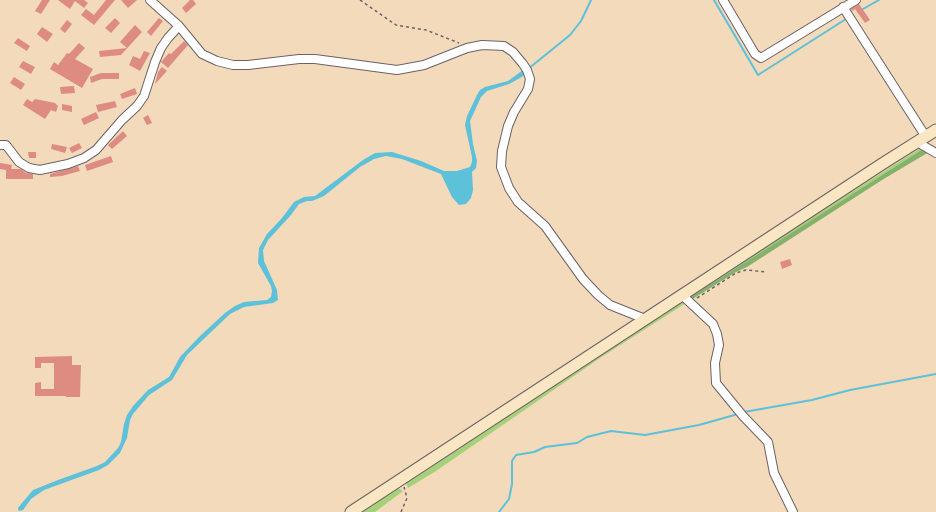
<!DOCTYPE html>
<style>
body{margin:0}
canvas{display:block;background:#f2dabb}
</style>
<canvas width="936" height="512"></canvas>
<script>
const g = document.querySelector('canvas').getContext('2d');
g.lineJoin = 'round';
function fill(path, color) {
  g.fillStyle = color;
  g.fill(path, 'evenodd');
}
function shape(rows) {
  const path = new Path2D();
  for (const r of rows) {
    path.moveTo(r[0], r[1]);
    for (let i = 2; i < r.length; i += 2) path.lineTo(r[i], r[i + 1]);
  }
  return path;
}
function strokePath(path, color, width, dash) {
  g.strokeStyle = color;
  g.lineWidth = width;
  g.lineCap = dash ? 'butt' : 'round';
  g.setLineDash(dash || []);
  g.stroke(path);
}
fill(shape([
 [919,149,923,149,689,298,689,295],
 [683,302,686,303,600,358,436,471,408,488,406,483,679,303],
 [398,488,403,491,375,512,360,512]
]), '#a7d07b');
fill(shape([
 [923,149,929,152,882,180,747,267,736,272,691,300,689,298]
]), '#85b26b');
fill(shape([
 [523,70,526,74,520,78,509,84,487,91,481,97,470,121,473,144,477,161,476,168,472,172,473,190,471,198,466,204,459,205,452,197,441,174,402,159,386,156,374,159,360,167,324,196,312,201,307,201,299,204,291,215,268,240,263,250,264,261,277,290,278,300,273,303,244,307,230,314,187,355,172,380,149,395,133,414,130,420,127,438,120,453,108,465,99,470,44,490,31,499,23,510,20,511,18,510,18,508,22,503,33,490,58,480,97,466,105,462,118,448,121,442,124,424,127,415,133,406,148,390,169,377,180,357,200,336,225,313,235,306,244,302,267,300,271,297,272,291,271,286,258,263,259,248,267,234,282,218,294,202,304,197,315,196,363,160,375,153,392,152,421,161,444,171,457,171,470,167,472,162,472,157,465,125,467,116,477,95,480,90,485,87,508,81]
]), '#5cc1d9');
strokePath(shape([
 [714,0,758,75,846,19],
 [863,9,879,0],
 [528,69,570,35,581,21,591,0],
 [744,412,812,400,850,390,936,374],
 [499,512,509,499,512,484,512,461,516,455,534,452,545,447,577,443,587,437,611,431,645,435,699,425,738,414]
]), '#5cc1d9', 2);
fill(shape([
 [42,0,50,0,41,14,35,11],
 [58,0,84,0,88,3,84,8,75,1,70,9],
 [106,0,115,0,94,25,81,15,86,9,94,15],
 [121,0,137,0,128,8],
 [190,0,193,0,196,4,186,13,182,8],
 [859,4,870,20,865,23,855,9,852,11,851,9],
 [115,18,120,23,111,33,105,28],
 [159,18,163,21,151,36,147,32],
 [67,20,72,24,65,33,60,29],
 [135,25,142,32,121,55,100,57,99,51,127,48,120,42],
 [42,27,53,34,47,42,37,34],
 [18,38,30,46,27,51,14,43],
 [184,41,188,45,168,68,161,62,169,53,171,54],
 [79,43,85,48,75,59,93,69,82,88,50,69,54,62,58,65,67,53,69,54],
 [144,51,150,53,140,71,129,65,133,56,140,59],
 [23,61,35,67,31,74,19,67],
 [162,67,167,71,155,84,158,72],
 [119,73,119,79,102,79,91,83,90,77,101,73],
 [14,77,25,84,21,90,10,83],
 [74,86,75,93,61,94,60,87],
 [135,88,137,94,122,99,120,94],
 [27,99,32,102,35,99,55,103,58,106,56,112,51,110,45,119,23,105],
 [115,101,117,107,98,112,96,105],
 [62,104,72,106,72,112,62,110],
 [96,112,99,118,84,125,81,119],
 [148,115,152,123,147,125,143,118],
 [123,131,127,136,112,149,108,145],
 [79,143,82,148,72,153,69,148],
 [52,144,67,147,65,153,51,149],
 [28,152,36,152,36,158,29,158],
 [111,156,113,162,87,171,85,165],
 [0,163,12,165,11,169,21,169,26,173,33,174,33,179,6,179,6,170,0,169],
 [78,166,80,171,62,176,50,177,50,174],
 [790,259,792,265,782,269,780,262],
 [72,356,72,365,81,365,80,397,66,397,66,396,35,396,35,383,41,382,41,389,54,389,54,363,41,363,41,368,35,368,35,357]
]), '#de8c82');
const street = shape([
 [150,0,179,26,202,54,217,61,233,65,248,65,299,59,315,59,397,70,424,65,467,48,482,45,504,46,513,52,523,64,527,70,530,79,528,89,514,112,508,126,502,151,501,167,509,188,518,202,545,226,583,279,598,295,610,305,645,319],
 [723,0,755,54,761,58,856,0],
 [843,7,926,137],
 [917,142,936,153],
 [0,145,6,145,19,162,29,168,40,170,68,164,84,158,96,150,122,120,137,106,144,96,155,62,161,48,168,38,179,26],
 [682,295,713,324,717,334,719,345,715,363,716,383,743,416,768,442,774,473,793,512]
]);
const secondary = shape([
 [351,512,882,164,936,130]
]);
strokePath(street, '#6b6268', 10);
strokePath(secondary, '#6b6268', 13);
strokePath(shape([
 [360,0,396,25,426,30,459,43],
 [697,298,736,273,746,270,767,272],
 [401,512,407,498,404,487]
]), '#6b6268', 1.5, [3, 3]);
strokePath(street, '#fff', 8);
strokePath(secondary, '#fbe6c3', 11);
</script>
